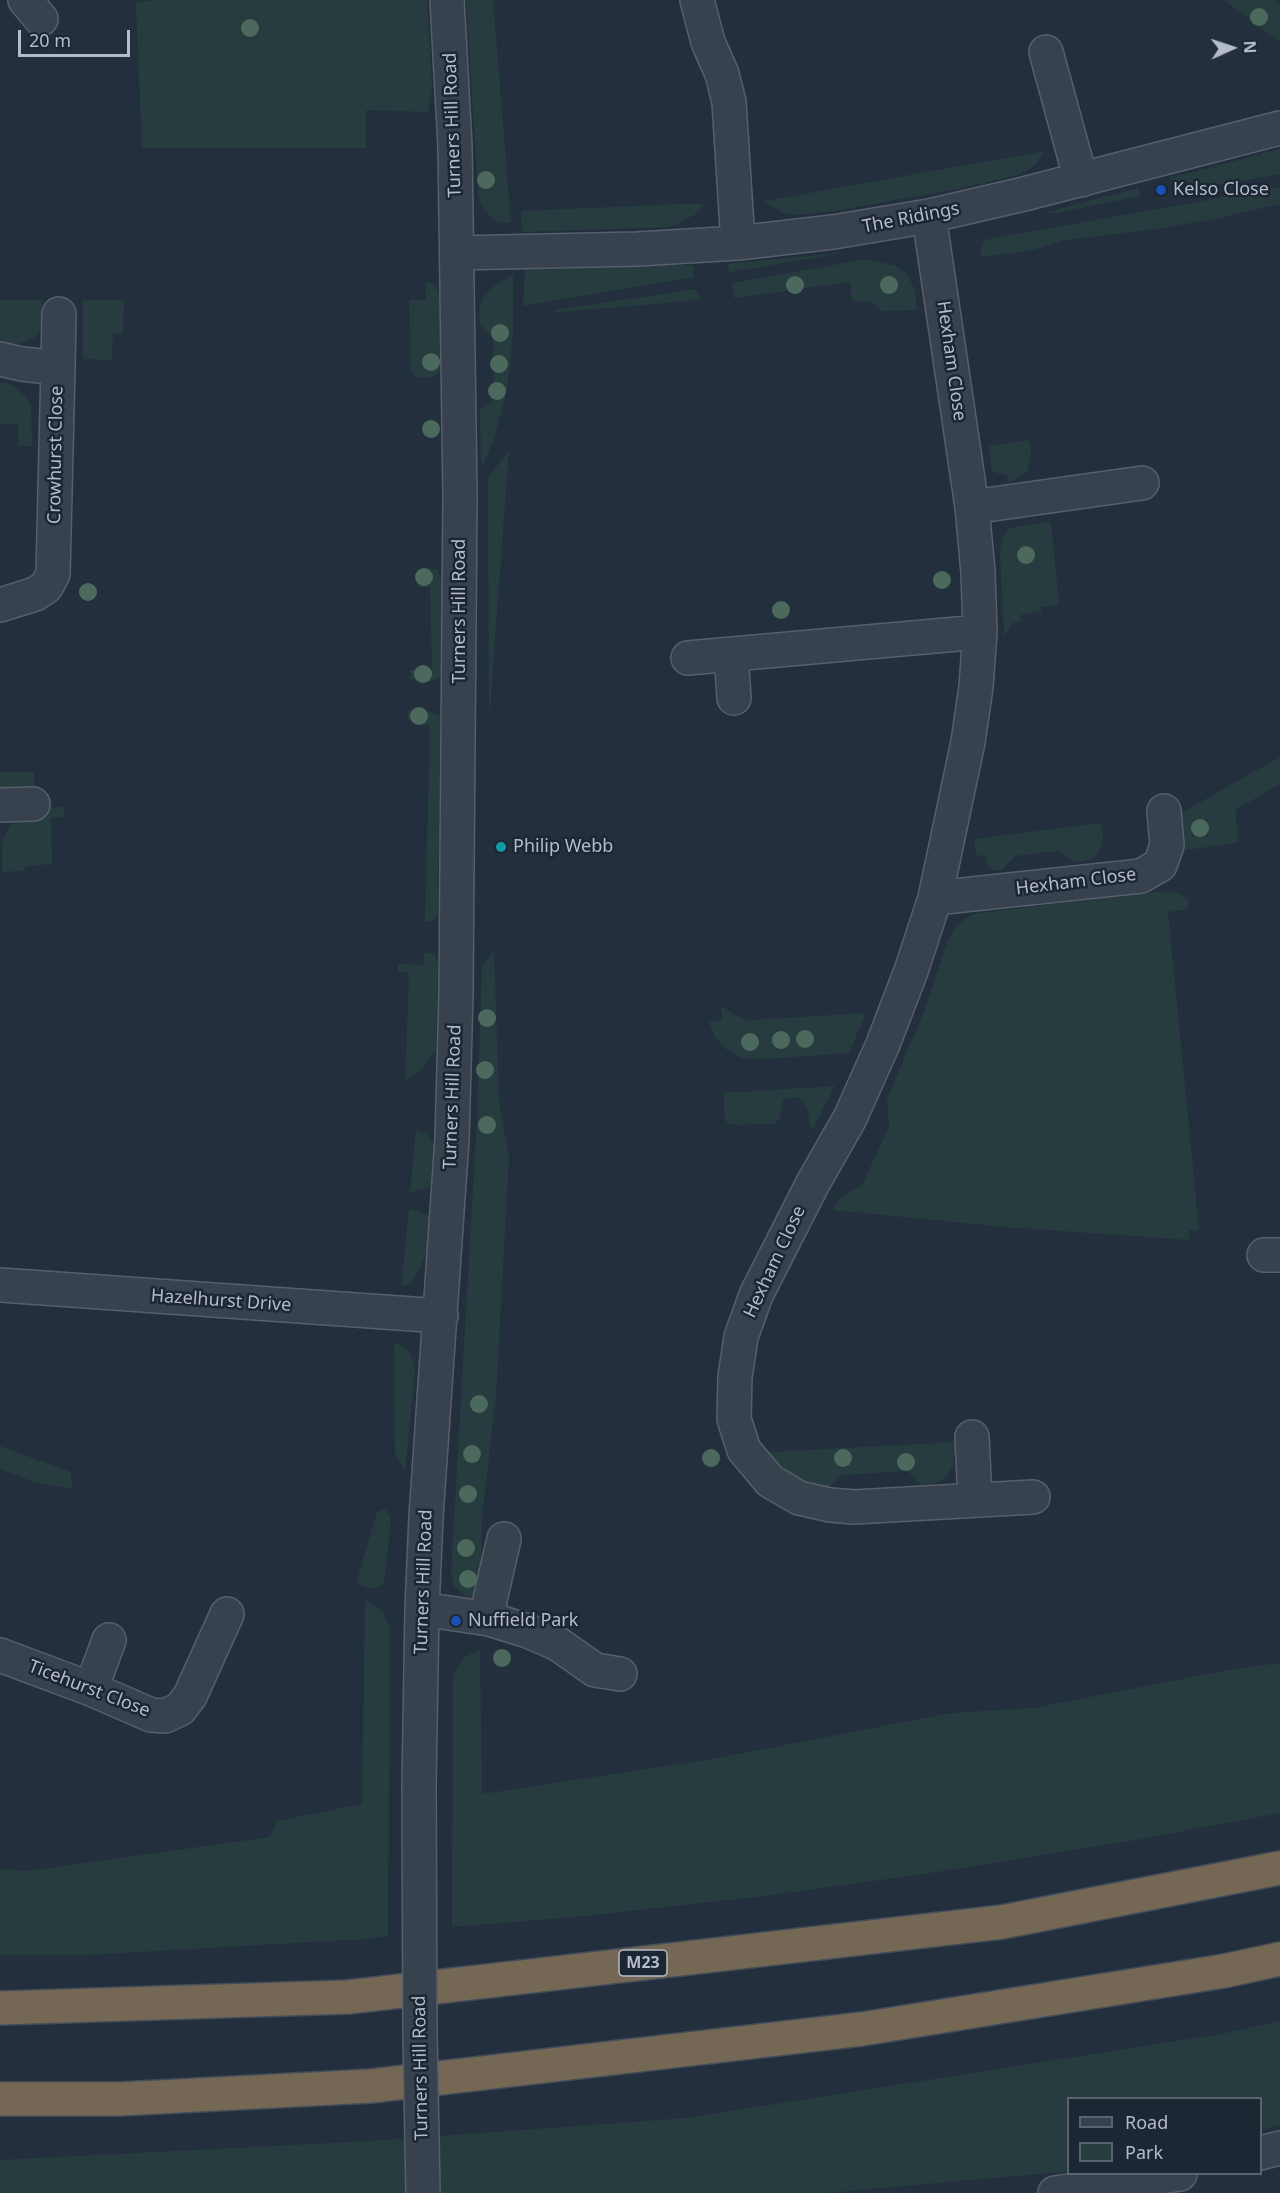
<!DOCTYPE html>
<style>
body{margin:0}
#map{position:relative;width:1280px;height:2193px;overflow:hidden;background:#242f3e;font-family:"Noto Sans",sans-serif}
canvas{display:block}
.legend{position:absolute;left:1067px;top:2097px;width:195px;height:78px;box-sizing:border-box;background:#1d2633;border:2px solid #59626f;margin:0;padding:8px 10px;list-style:none;font-size:18px;color:#b4bcc9}
.legend li{display:flex;align-items:center;gap:12px;height:30px}
.legend b{width:30px;border:2px solid #59626f}
.north{position:absolute;left:1202px;top:18px;width:60px;height:60px;-webkit-text-stroke:4px #1d2633;paint-order:stroke;rotate:87deg;font-size:16px;font-weight:700;line-height:24px;text-align:center;color:#b4bcc9}
.north::after{content:'';display:block;margin:auto;width:21px;height:27px;background:#b4bcc9;clip-path:polygon(50% 0,100% 100%,50% 72%,0 100%)}
.scale{position:absolute;left:18px;top:30px;width:112px;height:27px;box-sizing:border-box;border:3px solid #b4bcc9;border-top:0;padding-left:8px;font-size:18px;line-height:21px;white-space:nowrap;color:#b4bcc9;-webkit-text-stroke:4px #1d2633;paint-order:stroke}
</style>
<div id="map">
<canvas width="1280" height="2193"></canvas>
<ul class="legend">
<li><b style="height:8px;background:#38414e"></b>Road</li>
<li><b style="height:16px;background:#263c3f"></b>Park</li>
</ul>
<div class="north">N</div>
<div class="scale">20 m</div>
</div>
<script>
const g = document.querySelector('canvas').getContext('2d');
g.lineJoin = 'round';
function fill(path, color) {
  g.fillStyle = color;
  g.fill(path, 'evenodd');
}
function shape(rows) {
  const path = new Path2D();
  for (const r of rows) {
    path.moveTo(r[0], r[1]);
    for (let i = 2; i < r.length; i += 2) path.lineTo(r[i], r[i + 1]);
  }
  return path;
}
function strokePath(path, color, width, dash) {
  g.strokeStyle = color;
  g.lineWidth = width;
  g.lineCap = dash ? 'butt' : 'round';
  g.setLineDash(dash || []);
  g.stroke(path);
}
function label(font, color, halo, rows, align = 'center') {
  g.font = font + ' "Noto Sans",sans-serif';
  g.lineWidth = 5;
  g.setLineDash([]);
  g.textBaseline = 'middle';
  g.strokeStyle = halo;
  g.fillStyle = color;
  for (const [text, x, y, turn = 0] of rows) {
    g.save();
    g.translate(x, y);
    g.rotate((+turn || 0) * Math.PI / 180);
    g.textAlign = isNaN(turn) ? turn : align;
    if (halo) g.strokeText(text, 0, 0);
    g.fillText(text, 0, 0);
    g.restore();
  }
}
fill(shape([
 [155,0,427,0,432,88,428,112,366,110,366,148,142,148,136,3],
 [466,0,493,0,511,222,499,223,490,216,482,207,478,193],
 [1224,0,1275,0,1280,4,1280,42],
 [1280,149,1280,174,1176,192,1171,178],
 [1045,151,1037,163,1027,171,1013,176,957,189,828,212,795,215,783,213,764,201],
 [1280,187,1280,204,1215,219,1155,229,1066,240,1029,251,979,257,984,240],
 [1138,188,1141,196,1050,214,1048,212],
 [680,204,705,204,696,214,671,227,522,232,521,211],
 [849,252,729,272,728,264],
 [867,259,896,266,907,274,915,290,917,310,881,311,871,301,852,301,850,282,734,298,732,283],
 [693,265,694,277,523,306,525,270],
 [513,274,513,333,507,390,494,439,484,463,481,463,480,410,494,400,493,338,480,324,479,310,485,295,494,286],
 [425,281,434,284,441,297,442,366,438,373,429,378,415,377,411,372,409,300,426,300],
 [696,289,700,300,548,313,561,309],
 [0,300,42,300,41,328,36,337,19,344,0,342],
 [83,300,124,300,123,333,113,334,112,360,83,359],
 [0,383,7,383,16,388,25,396,31,406,32,446,18,446,18,424,0,424],
 [1029,440,1031,452,1027,472,1008,483,1007,475,996,473,992,470,989,446],
 [509,450,495,639,489,724,488,478],
 [1051,521,1059,605,1041,607,1041,612,1020,615,1021,622,1013,623,1004,637,1000,551,1003,537,1009,528],
 [429,568,437,570,442,580,442,672,439,678,431,681,410,679,410,670,432,668,430,587,419,587,419,569],
 [408,711,428,711,439,715,440,722,438,916,433,921,425,922,430,726,408,720],
 [1280,757,1280,784,1235,810,1239,842,1181,851,1176,816],
 [0,772,34,772,34,787,0,788],
 [64,807,64,817,51,817,52,864,27,866,23,871,2,872,2,842,10,825,19,821,37,820,37,808],
 [1101,823,1103,838,1099,852,1090,860,1076,862,1058,851,1015,856,1000,871,993,870,988,865,985,855,976,856,974,839],
 [1165,891,1179,894,1188,899,1188,909,1168,912,1199,1230,1189,1230,1189,1240,1004,1227,833,1210,839,1198,862,1185,889,1127,887,1099,925,1009,948,940,956,926,972,914],
 [494,950,499,1100,509,1158,496,1397,482,1516,481,1599,470,1599,454,1587,451,1572,477,1118,482,966],
 [424,952,435,954,438,965,436,1050,424,1067,405,1082,409,973,398,972,398,964,424,965],
 [721,1006,735,1015,750,1020,866,1013,849,1053,764,1059,742,1058,727,1050,715,1037,709,1022,722,1020],
 [835,1086,813,1129,809,1123,808,1110,802,1100,797,1097,783,1100,779,1120,773,1124,736,1125,728,1124,725,1119,723,1093],
 [416,1130,426,1133,436,1148,432,1183,428,1188,410,1192],
 [409,1209,430,1216,430,1227,427,1251,418,1272,410,1284,401,1286],
 [394,1343,403,1346,411,1354,415,1373,405,1472,395,1453],
 [956,1442,953,1466,946,1478,933,1484,921,1485,908,1471,842,1475,826,1490,811,1486,782,1471,773,1461,769,1452],
 [0,1446,71,1472,72,1489,34,1482,0,1469],
 [385,1509,391,1519,384,1583,373,1589,356,1584,377,1512],
 [365,1599,382,1611,390,1626,388,1936,366,1939,86,1955,0,1955,0,1869,27,1871,270,1837,277,1821,362,1804],
 [480,1649,482,1794,712,1759,951,1713,1033,1708,1239,1668,1280,1663,1280,1813,1136,1840,924,1874,764,1896,576,1917,452,1927,453,1674,465,1657],
 [1280,2021,1280,2125,1261,2130,1260,2098,1068,2098,1068,2171,1060,2172,827,2193,0,2193,0,2160,370,2141,686,2118,1221,2034]
]), '#263c3f');
const minor = shape([
 [25,0,41,19],
 [697,0,708,42,722,74,729,102,738,243],
 [1046,52,1081,180],
 [929,216,972,507,978,572,980,632,976,687,968,742,935,898,911,971,883,1044,850,1118,813,1183,756,1295,741,1337,735,1377,734,1419,744,1450,770,1481,799,1498,830,1505,854,1507,1033,1497],
 [457,253,638,249,738,243,833,232,929,216,1024,194,1280,128],
 [0,359,22,364,58,368,53,574,46,587,35,594,0,605],
 [58,368,59,314],
 [972,507,1142,483],
 [731,654,734,698],
 [688,658,980,632],
 [0,805,33,804],
 [935,898,1141,876,1160,865,1167,845,1164,811],
 [1264,1255,1280,1255],
 [0,1285,441,1316],
 [972,1437,975,1499],
 [422,1609,489,1619,528,1631,558,1644,595,1670,620,1674],
 [489,1619,490,1600,504,1539],
 [0,1655,91,1689,151,1715,165,1716,180,1709,190,1696,227,1614],
 [91,1689,109,1640],
 [419,1784,422,1609,426,1517,452,1139,456,993,460,496,455,146,447,0],
 [1260,2153,1280,2148],
 [1055,2193,1180,2174]
]);
const highway = shape([
 [0,2008,348,1997,1002,1922,1280,1868],
 [0,2099,120,2099,371,2086,862,2029,1224,1971,1280,1959]
]);
strokePath(minor, '#565f6c', 36);
strokePath(highway, '#434c59', 36);
strokePath(minor, '#38414e', 33);
strokePath(highway, '#746855', 33);
const minorBridge = shape([
 [419,1784,420,2034,423,2193]
]);
strokePath(minorBridge, '#565f6c', 36, []);
strokePath(minorBridge, '#38414e', 33);
g.fillStyle = '#4b6a5d';
for (const [x, y] of [
 [1259,17],
 [250,28],
 [486,180],
 [795,285],
 [889,285],
 [500,333],
 [431,362],
 [499,364],
 [497,391],
 [431,429],
 [1026,555],
 [424,577],
 [942,580],
 [88,592],
 [781,610],
 [423,674],
 [419,716],
 [1200,828],
 [487,1018],
 [805,1039],
 [781,1040],
 [750,1042],
 [485,1070],
 [487,1125],
 [479,1404],
 [472,1454],
 [711,1458],
 [843,1458],
 [906,1462],
 [468,1494],
 [466,1548],
 [468,1579],
 [502,1658]
]) {
  g.beginPath();
  g.arc(x, y, 9, 0, 2 * Math.PI);
  g.fill();
}
for (const [x, y, r, color] of [
 [1161,190,6,"#1a4fb4"],
 [501,847,6,"#0f9aa8"],
 [456,1621,6,"#1a4fb4"]
]) {
  const dot = new Path2D();
  dot.arc(x, y, r, 0, 2 * Math.PI);
  g.fillStyle = color;
  g.fill(dot);
  strokePath(dot, '#1d2633', 2);
}
for (const [x, y, w] of [
 [643,1963,48]
]) {
  const box = new Path2D();
  box.roundRect(x - w / 2, y - 13, w, 26, 4.5);
  g.fillStyle = '#1d2633';
  g.fill(box);
  strokePath(box, '#b4bcc9', 1.5);
}
label('bold 16px', '#b4bcc9', null, [
 ["M23",643,1963]
]);
label('18px', '#b4bcc9', '#1d2633', [
 ["Turners Hill Road",453,125,-92],
 ["The Ridings",911,218,-11],
 ["Hexham Close",951,361,82],
 ["Crowhurst Close",56,455,-89],
 ["Turners Hill Road",460,611,-90],
 ["Hexham Close",1076,882,-7],
 ["Turners Hill Road",453,1097,-88],
 ["Hexham Close",775,1262,-65],
 ["Hazelhurst Drive",221,1301,4],
 ["Turners Hill Road",424,1582,-88],
 ["Ticehurst Close",89,1689,21],
 ["Turners Hill Road",421,2068,-91]
]);
label('18px', '#b4bcc9', '#1d2633', [
 ["Kelso Close",1173,190],
 ["Philip Webb",513,847],
 ["Nuffield Park",468,1621]
], 'left');
</script>
